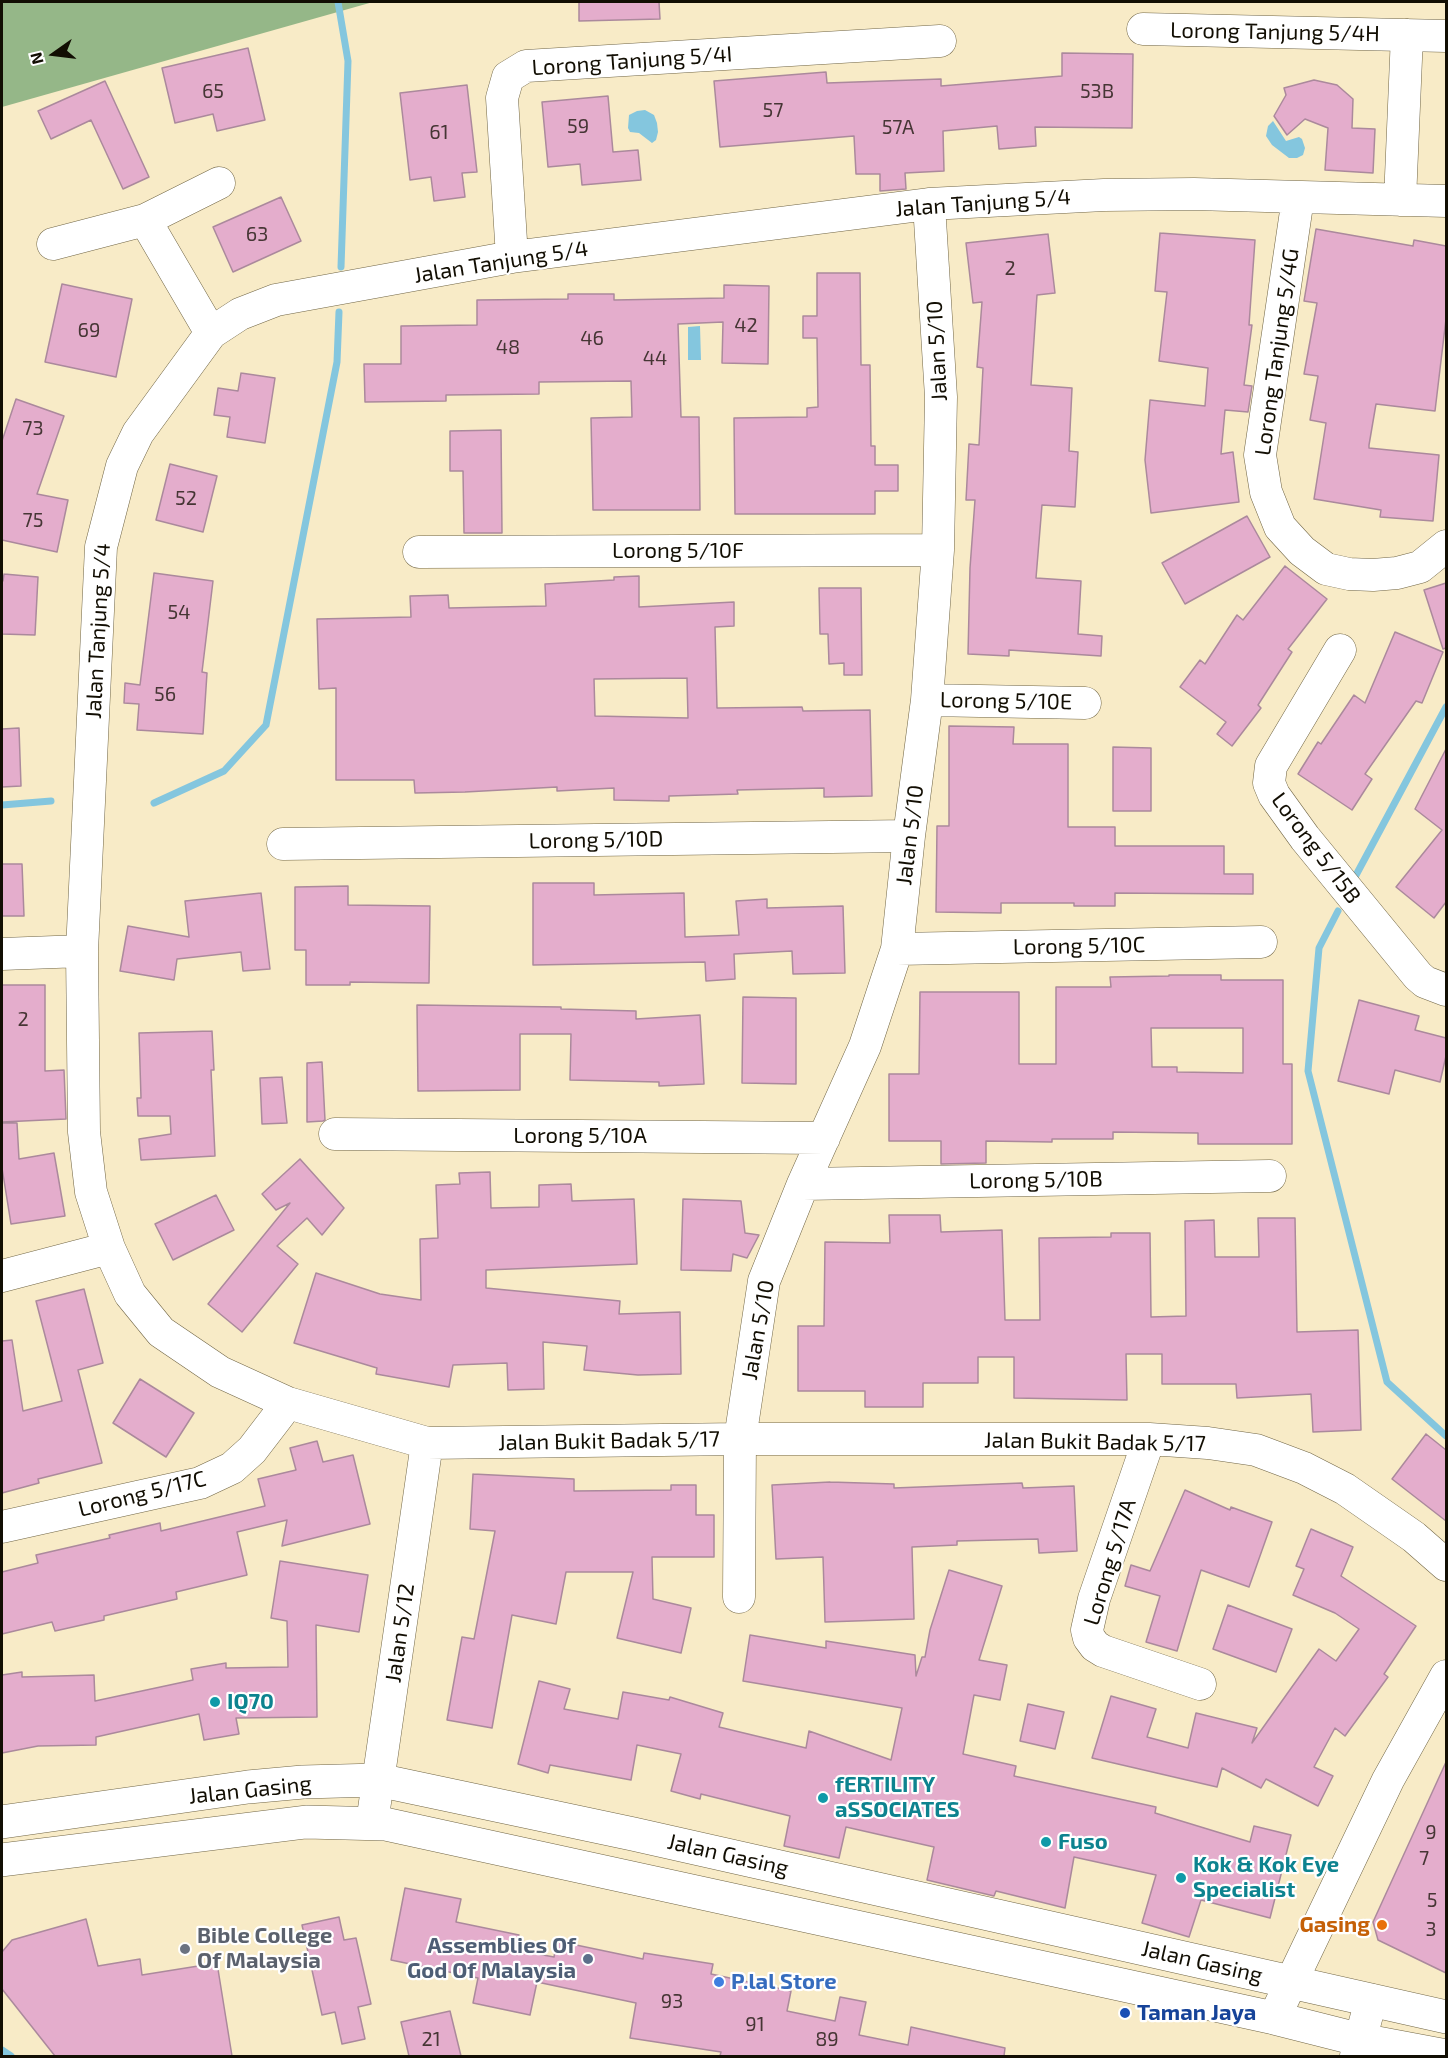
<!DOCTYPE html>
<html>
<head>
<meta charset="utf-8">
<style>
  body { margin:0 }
  #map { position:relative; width:1448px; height:2058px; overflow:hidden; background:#f8ebc7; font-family:"Exo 2",sans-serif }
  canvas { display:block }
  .frame { position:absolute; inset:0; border:3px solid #120e03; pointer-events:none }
  .north { position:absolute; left:24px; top:24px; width:60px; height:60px; -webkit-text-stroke:4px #fff; paint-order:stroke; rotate:256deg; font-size:16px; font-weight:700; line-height:24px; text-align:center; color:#120e03 }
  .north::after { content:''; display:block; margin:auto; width:21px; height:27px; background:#120e03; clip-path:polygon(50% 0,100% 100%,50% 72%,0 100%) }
</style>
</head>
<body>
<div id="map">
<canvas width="1448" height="2058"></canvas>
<div class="frame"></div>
<div class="north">N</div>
</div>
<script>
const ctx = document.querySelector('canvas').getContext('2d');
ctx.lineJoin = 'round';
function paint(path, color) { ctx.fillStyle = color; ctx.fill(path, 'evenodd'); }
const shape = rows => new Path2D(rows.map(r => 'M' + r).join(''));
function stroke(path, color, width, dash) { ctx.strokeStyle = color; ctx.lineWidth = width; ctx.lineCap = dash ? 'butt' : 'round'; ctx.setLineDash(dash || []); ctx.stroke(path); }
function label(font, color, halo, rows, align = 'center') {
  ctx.font = font + ' "Exo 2",sans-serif'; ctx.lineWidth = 4.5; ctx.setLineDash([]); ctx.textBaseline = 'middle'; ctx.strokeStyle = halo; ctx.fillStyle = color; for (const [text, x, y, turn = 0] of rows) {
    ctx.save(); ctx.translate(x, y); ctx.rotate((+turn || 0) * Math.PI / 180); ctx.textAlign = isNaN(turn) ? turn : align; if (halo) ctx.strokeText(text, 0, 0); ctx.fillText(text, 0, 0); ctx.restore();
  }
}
paint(shape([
  [2,2,373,2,2,107]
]), '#95b788');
paint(shape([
  [645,110,654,115,657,123,658,132,656,140,652,143,639,133,630,132,628,128,629,115,637,111],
  [1273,121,1286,141,1299,137,1302,139,1305,148,1303,155,1297,158,1289,158,1272,145,1266,136,1268,126],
  [700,326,701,360,688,360,688,327]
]), '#84c6de');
stroke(shape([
  [338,2,348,61,341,267],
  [154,803,224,771,266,725,337,362,339,312],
  [2,805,51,801],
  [1355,877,1446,707],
  [1338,911,1319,948,1308,1071,1387,1382,1446,1436],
  [2,2050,11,2056]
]), '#84c6de', 7);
const building = shape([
  [579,2,659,2,660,19,579,21,579,2],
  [248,48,265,120,217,131,213,114,175,123,162,68,248,48],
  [1062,53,1133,54,1132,128,1035,127,1036,146,999,149,997,126,943,131,944,171,905,173,906,189,880,191,880,174,856,174,854,136,720,147,714,81,826,72,827,83,941,79,941,86,1062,76,1062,53],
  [1314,80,1337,85,1353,99,1352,128,1375,129,1373,173,1325,170,1328,128,1305,119,1287,135,1274,116,1286,95,1284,88,1314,80],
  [105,81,149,177,123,189,91,120,51,139,38,111,105,81],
  [467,85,477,172,462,173,465,197,434,201,431,177,410,180,400,93,467,85],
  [608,96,613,152,638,150,641,180,582,185,580,164,548,167,542,102,608,96],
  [281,197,301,241,233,272,213,227,281,197],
  [1316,229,1413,246,1414,240,1446,246,1446,319,1435,411,1376,404,1369,445,1369,448,1439,455,1433,521,1380,517,1381,510,1314,499,1326,423,1310,420,1318,376,1304,374,1317,303,1304,301,1316,229],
  [1160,233,1255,240,1249,325,1252,325,1244,385,1252,386,1248,412,1225,410,1221,454,1233,452,1239,502,1151,513,1145,460,1150,400,1205,406,1208,368,1159,361,1167,292,1155,291,1160,233],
  [1048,234,1055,293,1037,295,1031,385,1072,388,1069,451,1078,452,1075,507,1042,505,1036,578,1081,581,1078,634,1102,636,1101,656,1009,650,1009,656,968,654,970,568,975,500,966,500,969,444,979,445,983,368,977,367,982,302,973,303,966,243,1048,234],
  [817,273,860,273,861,365,870,365,871,446,875,446,875,465,898,465,898,491,875,491,875,514,735,514,734,418,807,417,807,408,818,407,817,338,803,338,803,316,817,316,817,273],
  [62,284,132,299,116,377,45,362,62,284],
  [724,285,769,286,768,364,722,363,723,322,678,324,681,417,699,417,700,510,593,510,591,418,632,417,631,381,539,382,539,394,446,395,446,401,365,402,364,364,401,364,401,326,477,325,477,300,568,299,568,294,614,294,614,300,724,298,724,285],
  [241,373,275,378,265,443,227,437,230,417,214,415,218,388,238,391,241,373],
  [16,399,64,416,37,494,68,500,57,552,2,540,2,441,16,399],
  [501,430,502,533,464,533,463,471,450,471,450,431,501,430],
  [170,464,217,476,203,532,156,520,170,464],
  [1247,516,1270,557,1185,604,1162,563,1247,516],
  [1285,566,1327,599,1288,649,1292,652,1258,705,1261,708,1232,746,1217,734,1226,722,1180,687,1200,660,1205,664,1237,615,1243,620,1285,566],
  [154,573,213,581,202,672,207,673,203,734,137,730,139,704,124,703,125,683,140,685,154,573],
  [4,574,38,577,35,635,2,634,2,581,3,581,4,574],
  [639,576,639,607,734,602,734,626,715,627,717,708,802,707,803,711,870,710,872,796,824,797,824,788,737,790,738,794,669,796,669,801,614,800,614,788,557,791,557,787,465,792,415,793,414,780,336,780,336,688,319,689,317,619,411,617,410,596,448,595,449,608,546,606,545,584,614,580,614,577,639,576],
  [687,678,688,718,595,716,594,679,687,678],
  [1446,583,1446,648,1443,649,1424,590,1446,583],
  [819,588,861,588,862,675,844,675,844,663,829,664,828,634,820,634,819,588],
  [1395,632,1443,652,1422,703,1416,701,1365,774,1372,779,1352,810,1298,774,1318,742,1321,744,1354,695,1365,703,1395,632],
  [949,726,1014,727,1013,744,1068,744,1068,827,1115,827,1115,846,1224,846,1224,874,1253,874,1253,894,1115,893,1115,906,1074,906,1074,903,1001,903,1001,913,936,912,937,826,949,826,949,726],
  [19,728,21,786,2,787,2,729,19,728],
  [1113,747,1151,748,1151,811,1113,811,1113,747],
  [1446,749,1446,902,1434,918,1396,887,1442,830,1415,809,1446,749],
  [2,864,22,864,24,916,2,916,2,864],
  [533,883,594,883,594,895,684,893,685,937,739,935,736,901,767,899,767,908,843,906,845,973,793,974,792,951,734,954,735,979,706,981,705,962,533,965,533,883],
  [348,886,348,905,430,906,429,983,350,982,350,985,306,985,306,950,295,950,295,887,348,886],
  [261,893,270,969,243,971,241,952,177,959,174,980,120,971,128,926,189,937,185,901,261,893],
  [1169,975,1221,975,1221,980,1283,980,1283,1064,1292,1064,1292,1144,1198,1144,1198,1133,1113,1132,1113,1139,1052,1139,1052,1142,986,1141,986,1163,941,1164,941,1141,889,1141,889,1074,919,1074,920,992,1019,992,1019,1064,1056,1064,1056,987,1111,987,1110,977,1169,976,1169,975],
  [1151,1028,1243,1028,1243,1073,1177,1072,1177,1067,1152,1067,1151,1028],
  [2,985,45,985,45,1071,64,1070,66,1119,2,1122,2,985],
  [743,997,796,998,796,1084,742,1083,743,997],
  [1359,1000,1419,1016,1415,1030,1446,1038,1446,1056,1440,1082,1395,1070,1389,1094,1338,1081,1359,1000],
  [417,1005,561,1007,561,1009,636,1011,636,1019,700,1015,704,1084,659,1086,659,1082,570,1080,571,1034,520,1034,520,1090,418,1091,417,1005],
  [212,1031,214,1070,211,1070,215,1156,141,1160,139,1139,171,1134,170,1116,138,1116,137,1098,141,1098,139,1033,212,1031],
  [322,1062,325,1120,323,1121,307,1122,307,1063,322,1062],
  [282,1077,287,1123,262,1124,260,1078,282,1077],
  [2,1123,17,1123,19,1159,54,1153,65,1216,11,1224,2,1168,2,1123],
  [300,1159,344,1208,322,1235,307,1218,277,1246,298,1264,242,1332,208,1304,290,1203,276,1210,262,1194,300,1159],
  [490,1172,491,1208,539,1207,539,1185,571,1184,572,1201,634,1199,637,1264,486,1270,486,1288,620,1301,619,1314,680,1312,681,1374,638,1375,584,1370,587,1346,543,1342,544,1389,508,1390,507,1363,453,1365,449,1387,376,1374,377,1368,294,1343,316,1273,380,1294,421,1300,420,1239,438,1238,436,1185,460,1184,459,1173,490,1172],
  [216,1195,234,1230,173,1260,155,1224,216,1195],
  [683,1199,741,1201,745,1233,759,1235,747,1258,733,1254,731,1271,681,1270,683,1199],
  [889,1215,940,1215,941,1232,1002,1230,1005,1320,1040,1320,1039,1238,1111,1237,1111,1233,1150,1233,1151,1317,1186,1316,1185,1221,1214,1220,1215,1257,1259,1257,1258,1218,1295,1218,1297,1332,1358,1330,1361,1430,1313,1432,1311,1394,1237,1398,1236,1384,1162,1384,1162,1354,1126,1354,1127,1400,1014,1398,1014,1357,978,1357,978,1383,923,1383,923,1407,865,1407,865,1391,798,1391,798,1326,824,1326,825,1242,890,1243,889,1215],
  [84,1289,103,1363,78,1370,102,1463,38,1479,39,1483,2,1493,2,1341,12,1340,23,1411,62,1401,36,1301,84,1289],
  [140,1379,194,1413,166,1457,113,1423,140,1379],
  [1426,1434,1446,1450,1446,1521,1392,1479,1426,1434],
  [317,1441,323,1462,353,1455,370,1524,282,1546,287,1520,237,1532,247,1575,176,1592,177,1599,104,1616,104,1620,55,1631,52,1622,2,1634,2,1572,38,1563,36,1555,110,1538,109,1535,160,1523,161,1531,265,1506,258,1479,296,1470,290,1448,317,1441],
  [473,1474,574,1479,574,1491,671,1490,671,1485,696,1485,696,1515,714,1515,714,1557,652,1557,653,1599,691,1608,681,1653,617,1638,633,1572,566,1572,556,1624,512,1615,492,1728,447,1720,462,1637,474,1639,495,1531,470,1529,473,1474],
  [830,1482,894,1484,894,1488,1022,1483,1023,1488,1074,1486,1077,1551,1039,1553,1038,1539,957,1541,957,1545,912,1547,914,1619,825,1622,823,1557,776,1559,772,1485,830,1482],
  [1185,1490,1230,1510,1231,1507,1272,1522,1249,1587,1201,1570,1177,1651,1146,1642,1160,1596,1125,1586,1131,1565,1150,1571,1185,1490],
  [1311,1529,1353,1547,1341,1576,1416,1626,1384,1674,1388,1677,1345,1736,1335,1728,1314,1767,1333,1776,1318,1806,1266,1779,1261,1788,1222,1768,1217,1787,1092,1758,1111,1696,1156,1709,1147,1737,1188,1748,1196,1713,1257,1728,1252,1743,1319,1649,1336,1661,1359,1629,1335,1613,1293,1595,1304,1569,1296,1566,1311,1529],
  [280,1561,368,1575,359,1632,316,1625,317,1717,236,1718,239,1734,204,1740,199,1714,96,1737,96,1745,38,1746,2,1753,2,1675,22,1672,22,1677,94,1675,95,1701,193,1680,191,1669,226,1663,226,1668,288,1667,287,1621,271,1618,280,1561],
  [949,1570,1002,1586,979,1660,1007,1665,1000,1700,974,1695,963,1754,1016,1766,1014,1776,1156,1807,1155,1813,1250,1842,1254,1826,1291,1835,1270,1918,1201,1900,1189,1937,1142,1923,1156,1875,1074,1857,1065,1908,996,1891,994,1896,927,1880,934,1847,846,1827,839,1858,784,1846,790,1816,701,1794,700,1799,671,1791,681,1754,637,1745,631,1780,550,1765,548,1773,518,1764,539,1681,570,1689,564,1709,618,1719,623,1692,669,1700,670,1697,723,1713,719,1727,806,1748,809,1731,891,1760,902,1708,743,1681,750,1635,826,1648,826,1641,915,1655,916,1676,922,1657,925,1657,930,1630,949,1570],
  [1228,1605,1292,1629,1276,1672,1213,1649,1228,1605],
  [1028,1704,1064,1712,1055,1749,1020,1741,1028,1704],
  [1446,1762,1446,1973,1378,1940,1373,1922,1446,1762],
  [405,1888,461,1899,456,1922,519,1935,516,1950,554,1957,557,1941,643,1959,644,1953,713,1964,711,1974,791,1991,787,2011,835,2021,840,1997,866,2002,859,2035,908,2045,911,2027,1005,2048,1004,2056,720,2056,721,2052,630,2038,636,2003,537,1982,530,2015,473,2003,478,1978,391,1960,405,1888],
  [339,1917,344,1940,356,1938,371,2004,358,2007,365,2039,342,2044,335,2012,322,2015,302,1925,339,1917],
  [86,1919,98,1966,140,1959,142,1975,217,1963,232,2056,55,2056,2,1989,2,1952,12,1940,86,1919],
  [450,2011,461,2056,409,2056,401,2022,450,2011]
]);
paint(building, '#e4adcc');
stroke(building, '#ab899c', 1.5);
const minor = shape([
  [1143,29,1446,36],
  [1298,198,1260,455,1266,492,1280,527,1302,551,1326,569,1349,574,1373,575,1397,573,1420,567,1446,546],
  [1400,200,1407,35],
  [1446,201,1194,194,1104,195,929,204,512,257,276,300,240,314,211,333,138,433,122,466,101,547,82,951,84,1132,91,1192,109,1248,130,1294,161,1332,220,1372,288,1403,427,1443,740,1439,1149,1439,1208,1443,1256,1450,1304,1468,1345,1489,1414,1537,1446,1565],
  [145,220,211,333],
  [53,244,145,220,219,183],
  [512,257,502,98,508,77,526,66,940,41],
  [419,552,938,550],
  [1340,650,1271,766,1269,783,1274,795,1305,838,1418,976,1425,982,1446,990],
  [927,700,1085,703],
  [283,844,909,836],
  [897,949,1261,942],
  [2,954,82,951],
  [335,1134,824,1138],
  [803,1184,1270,1176],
  [2,1276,109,1248],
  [1149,1439,1094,1599,1087,1630,1089,1638,1095,1646,1103,1651,1200,1684],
  [2,1527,200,1483,232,1468,252,1450,288,1403],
  [739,1597,740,1439,764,1281,803,1184,865,1046,897,949,909,836,927,700,938,550,941,397,929,204],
  [372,1823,427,1443],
  [1274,2018,1388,1780,1446,1676],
  [1356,2056,1371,2000]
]);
const major = shape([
  [2,1822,248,1787,303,1782,378,1780,633,1834,1446,2017],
  [2,1860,306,1822,385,1824,1274,2018,1361,2040,1446,2056]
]);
stroke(minor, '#716646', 33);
stroke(major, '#716646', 34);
stroke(minor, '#fff', 32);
stroke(major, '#fff', 33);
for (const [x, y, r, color] of [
  [215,1702,6,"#0f9aa8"],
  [823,1798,6,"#0f9aa8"],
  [1046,1842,6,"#0f9aa8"],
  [1181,1878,6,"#0f9aa8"],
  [1382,1925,6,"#e8710a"],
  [185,1949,6,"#6b7280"],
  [588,1959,6,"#5c6f8a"],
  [719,1982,6,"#3f7fe0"],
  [1125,2013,6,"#1a4fb4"]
]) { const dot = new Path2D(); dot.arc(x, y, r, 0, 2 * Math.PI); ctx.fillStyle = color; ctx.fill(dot); stroke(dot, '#fff', 2); }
label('20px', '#463635', null, [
  ["65",213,91],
  ["53B",1097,91],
  ["57",773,110],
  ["59",578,126],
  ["57A",898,127],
  ["61",439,132],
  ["63",257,234],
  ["2",1010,268],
  ["42",746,325],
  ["69",89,330],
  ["46",592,338],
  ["48",508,347],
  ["44",655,358],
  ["73",33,428],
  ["52",186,498],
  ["75",33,520],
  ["54",179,612],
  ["56",165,694],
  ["2",23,1019],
  ["9",1431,1832],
  ["7",1424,1858],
  ["5",1432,1900],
  ["3",1431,1929],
  ["93",672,2001],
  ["91",755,2024],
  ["21",431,2039],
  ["89",827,2039]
]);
label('22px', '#120e03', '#fff', [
  ["Lorong Tanjung 5/4H",1275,32,1],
  ["Lorong Tanjung 5/4I",632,61,-4],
  ["Jalan Tanjung 5/4",983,203,-4],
  ["Jalan Tanjung 5/4",501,262,-9],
  ["Jalan 5/10",937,351,-93],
  ["Lorong Tanjung 5/4G",1277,352,-82],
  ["Lorong 5/10F",678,551],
  ["Jalan Tanjung 5/4",98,631,-87],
  ["Lorong 5/10E",1006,701,1],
  ["Jalan 5/10",910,835,-83],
  ["Lorong 5/10D",596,840,-1],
  ["Lorong 5/15B",1316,848,53],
  ["Lorong 5/10C",1079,946,-1],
  ["Lorong 5/10A",580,1136],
  ["Lorong 5/10B",1036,1180,-1],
  ["Jalan 5/10",758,1330,-80],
  ["Jalan Bukit Badak 5/17",609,1441,-1],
  ["Jalan Bukit Badak 5/17",1095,1442,1],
  ["Lorong 5/17C",142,1494,-14],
  ["Lorong 5/17A",1110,1562,-73],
  ["Jalan 5/12",400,1633,-82],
  ["Jalan Gasing",250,1790,-6],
  ["Jalan Gasing",728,1855,13],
  ["Jalan Gasing",1202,1962,13]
]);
label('bold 22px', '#0d838f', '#fff', [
  ["IQ70",227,1702],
  ["fERTILITY",835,1785],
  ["aSSOCIATES",835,1810],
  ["Fuso",1058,1842],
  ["Kok & Kok Eye",1193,1865],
  ["Specialist",1193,1890]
], 'left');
label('bold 22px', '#c56008', '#fff', [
  ["Gasing",1370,1925]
], 'right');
label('bold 22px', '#5b616d', '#fff', [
  ["Bible College",197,1936],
  ["Of Malaysia",197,1961]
], 'left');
label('bold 22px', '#4e5e75', '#fff', [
  ["Assemblies Of",576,1946],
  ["God Of Malaysia",576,1971]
], 'right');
label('bold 22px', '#366cbe', '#fff', [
  ["P.lal Store",731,1982]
], 'left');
label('bold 22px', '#164399', '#fff', [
  ["Taman Jaya",1137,2013]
], 'left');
</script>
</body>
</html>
